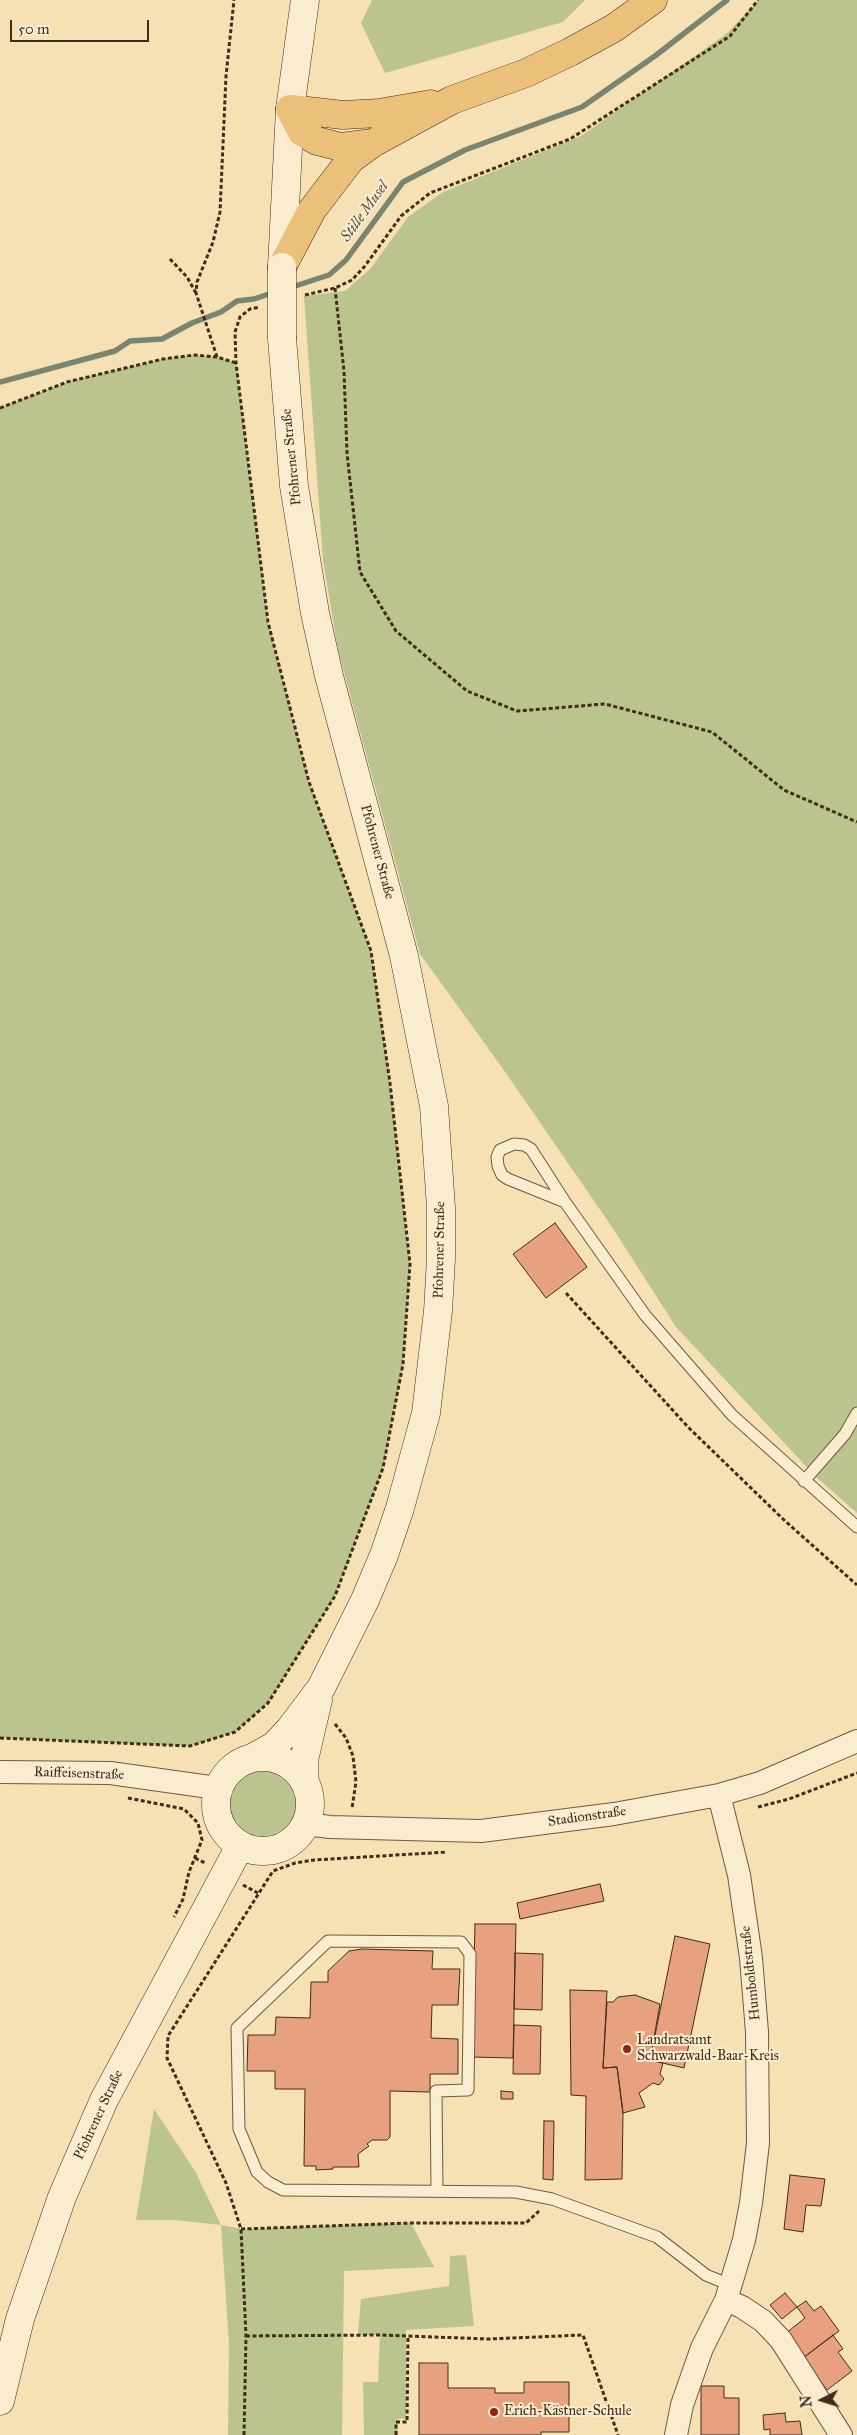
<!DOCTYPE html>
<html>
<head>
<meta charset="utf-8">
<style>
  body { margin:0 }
  #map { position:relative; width:857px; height:2435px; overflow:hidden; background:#f6e1b5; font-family:"IM FELL Great Primer",serif }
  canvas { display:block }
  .north { position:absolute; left:797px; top:2375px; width:50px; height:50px; -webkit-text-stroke:4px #f9eccf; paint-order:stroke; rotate:265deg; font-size:14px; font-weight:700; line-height:20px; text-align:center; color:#422c1b }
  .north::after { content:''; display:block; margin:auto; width:18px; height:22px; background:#422c1b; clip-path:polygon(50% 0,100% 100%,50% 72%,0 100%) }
  .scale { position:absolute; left:10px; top:20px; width:139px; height:22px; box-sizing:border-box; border:2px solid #422c1b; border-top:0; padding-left:6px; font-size:15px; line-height:18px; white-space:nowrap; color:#422c1b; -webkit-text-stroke:4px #f9eccf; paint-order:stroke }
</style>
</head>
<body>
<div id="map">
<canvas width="857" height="2435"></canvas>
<div class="north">N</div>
<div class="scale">50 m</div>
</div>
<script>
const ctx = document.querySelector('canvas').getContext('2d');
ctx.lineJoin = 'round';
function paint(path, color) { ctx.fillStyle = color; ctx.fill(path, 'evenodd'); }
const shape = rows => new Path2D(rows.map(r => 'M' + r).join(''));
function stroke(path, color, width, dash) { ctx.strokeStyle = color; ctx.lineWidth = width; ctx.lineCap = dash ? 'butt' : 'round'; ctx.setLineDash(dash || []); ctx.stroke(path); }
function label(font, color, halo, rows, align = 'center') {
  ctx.font = font + ' "IM FELL Great Primer",serif'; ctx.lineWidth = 4; ctx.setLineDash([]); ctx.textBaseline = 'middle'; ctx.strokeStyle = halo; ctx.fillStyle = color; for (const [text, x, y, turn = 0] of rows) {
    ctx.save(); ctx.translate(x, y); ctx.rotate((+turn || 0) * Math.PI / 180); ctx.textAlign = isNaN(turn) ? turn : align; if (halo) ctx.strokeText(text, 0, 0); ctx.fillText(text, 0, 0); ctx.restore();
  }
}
paint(shape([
  [372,0,585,0,563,22,385,73,361,23],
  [759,0,857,0,857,1513,816,1477,676,1327,612,1227,501,1066,420,954,338,650,323,560,304,296,345,291,371,268,408,217,443,192,581,136,726,34],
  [194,355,217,357,236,363,268,622,309,782,371,951,390,1083,410,1264,403,1364,383,1468,335,1596,268,1703,235,1732,190,1746,0,1738,0,408,67,382,163,359],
  '222 1803a41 41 0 1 1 82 0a41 41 0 1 1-82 0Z',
  [154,2109,195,2171,221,2225,241,2229,411,2223,434,2267,344,2271,342,2435,228,2435,229,2343,221,2225,174,2220,136,2220],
  [466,2255,474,2326,406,2330,406,2418,397,2419,398,2435,364,2435,363,2382,378,2382,380,2335,358,2335,361,2299,449,2286,450,2256]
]), '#bbc38e');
stroke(shape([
  [289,288,329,275,346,260,403,182,465,150,582,107,655,56,727,0],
  [0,382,115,351,130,341,162,339,192,323,221,312,237,301,254,299,275,292]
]), '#798471', 5.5);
const building = shape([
  [555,1223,587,1267,546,1298,513,1254,555,1223],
  [600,1884,604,1901,520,1919,517,1903,600,1884],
  [475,1924,516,1924,513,2058,472,2057,475,1924],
  [675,1936,710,1944,684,2068,650,2060,675,1936],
  [362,1949,433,1951,432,1969,460,1969,458,2005,432,2005,431,2038,458,2039,458,2074,430,2074,430,2092,390,2091,390,2137,387,2140,372,2140,367,2144,369,2146,358,2154,359,2167,333,2167,333,2169,316,2170,316,2166,304,2166,305,2089,275,2089,275,2071,247,2071,248,2035,275,2035,276,2017,310,2018,311,1982,328,1982,328,1971,349,1951,362,1949],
  [515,1953,543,1954,542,2010,514,2009,515,1953],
  [570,1990,607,1991,603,2068,617,2067,623,2113,622,2179,585,2180,586,2096,571,2095,570,1990],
  [635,1995,660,2004,650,2060,663,2063,660,2074,664,2079,659,2085,653,2083,639,2093,645,2107,623,2113,617,2067,603,2068,607,2002,613,2002,618,1997,635,1995],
  [514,2025,541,2026,540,2074,513,2074,514,2025],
  [501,2091,513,2092,513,2099,501,2099,501,2091],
  [544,2121,554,2121,553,2180,543,2179,544,2121],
  [790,2175,825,2179,821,2206,806,2205,803,2232,784,2229,790,2175],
  [785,2293,797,2307,782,2319,770,2305,785,2293],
  [806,2301,814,2311,821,2306,839,2331,803,2358,785,2334,805,2318,797,2307,806,2301],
  [833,2335,843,2349,838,2352,852,2371,827,2390,803,2358,833,2335],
  [419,2363,448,2363,448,2388,495,2388,495,2393,524,2393,524,2382,569,2382,569,2432,541,2432,541,2435,419,2435,419,2363],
  [701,2386,724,2386,724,2398,739,2398,739,2435,701,2435,701,2386],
  [785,2413,786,2422,800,2421,802,2435,770,2435,770,2429,764,2430,763,2415,785,2413]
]);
paint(building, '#e7a17e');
stroke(building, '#422c1b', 1);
const lane = shape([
  [565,1202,508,1179,502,1175,498,1166,497,1157,500,1150,514,1144,524,1145,531,1149,565,1202,645,1315,732,1415,857,1527],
  [804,1481,845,1434,857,1413],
  [437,2191,436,2091,468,2090,470,1954,461,1942,328,1941,237,2028,239,2129,257,2172,268,2182,283,2190,516,2192,552,2199,657,2237,706,2275,730,2285]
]);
const street = shape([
  [0,1772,110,1773,217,1788],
  [306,1824,330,1827,481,1831,614,1814,719,1795,760,1783,857,1741],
  [726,2300,742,2307,763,2321,781,2340,841,2435],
  [676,2435,682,2405,702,2348,726,2300,744,2240,751,2203,758,2143,757,2032,751,1958,739,1875,719,1795]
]);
const secondary = shape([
  [282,267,290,109,305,0],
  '216 1804a47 47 0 1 1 94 0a47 47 0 1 1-94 0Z',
  [252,1758,274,1746,290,1729,321,1688,365,1600,384,1555,400,1508,426,1413,438,1311,441,1259,441,1208,434,1106,404,956,329,676,315,613,294,486,282,338],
  [304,1779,304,1760,318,1700],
  [0,2401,20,2319,62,2197,104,2100,240,1846]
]);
const highway = shape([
  [290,109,343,115,379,113,431,104],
  [290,109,302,132,317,141,341,147,373,143],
  [282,267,312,210,351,159,373,143,452,100,526,73,570,52,614,28,653,0]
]);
stroke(lane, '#6f5942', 13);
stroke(street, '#6f5942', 24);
stroke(secondary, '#422c1b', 29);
stroke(highway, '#422c1b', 29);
stroke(shape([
  [170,259,187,277,196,293],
  [335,288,344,371,347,453,360,572,396,631,467,691,517,711,605,704,712,732,784,790,857,822],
  [305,295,335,288,352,280,365,266,401,216,430,193,570,139,730,36,758,0],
  [217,357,196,293,197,282,213,242,220,212,226,76,234,0],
  [0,408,67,382,163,359,194,355,217,357,236,363],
  [566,1293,688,1427,784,1520,857,1585],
  [335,1724,346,1738,353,1756,356,1782,352,1808],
  [0,1738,190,1746,235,1732,268,1703,335,1596,383,1468,403,1364,410,1264,390,1083,371,951,309,782,268,622,236,363,235,332,240,317,250,309,260,307],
  [128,1798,184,1809,198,1823,202,1840,189,1872,183,1899,174,1917],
  [758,1807,789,1799,857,1773],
  [195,1858,205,1863],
  [243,1885,258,1893],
  [241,2229,411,2223,526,2223,539,2211],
  [246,2336,380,2335,489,2339,583,2335,618,2435],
  [244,2435,246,2336,241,2229,226,2183,167,2058,168,2036,273,1871,295,1863,314,1860,447,1852],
  [396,2435,396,2422,407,2422,408,2336]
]), '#422c1b', 3, [4, 2.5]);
stroke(lane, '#f9eccf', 11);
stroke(street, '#f9eccf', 22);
stroke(secondary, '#f9eccf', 28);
stroke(highway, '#ebc07a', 28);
const secondaryBridge = shape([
  [282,267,282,338]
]);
stroke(secondaryBridge, '#422c1b', 29, []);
stroke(secondaryBridge, '#f9eccf', 28);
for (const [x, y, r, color] of [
  [627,2049,5,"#8f2418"],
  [494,2412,5,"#8f2418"]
]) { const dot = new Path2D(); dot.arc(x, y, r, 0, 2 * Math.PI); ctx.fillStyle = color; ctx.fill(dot); stroke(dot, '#f9eccf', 2); }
label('14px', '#422c1b', '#f9eccf', [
  ["Pfohrener Straße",292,457,-96],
  ["Pfohrener Straße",377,852,75],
  ["Pfohrener Straße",440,1250,-89],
  ["Raiffeisenstraße",79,1774,2],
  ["Stadionstraße",587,1817,-8],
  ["Humboldtstraße",751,1973,-96],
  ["Pfohrener Straße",99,2115,-65]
]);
label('14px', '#422c1b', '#f9eccf', [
  ["Landratsamt",637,2041],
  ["Schwarzwald-Baar-Kreis",637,2057],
  ["Erich-Kästner-Schule",504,2412]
], 'left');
label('italic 15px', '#59503f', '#f9eccf', [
  ["Stille Musel",365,212,-54]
]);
</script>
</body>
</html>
